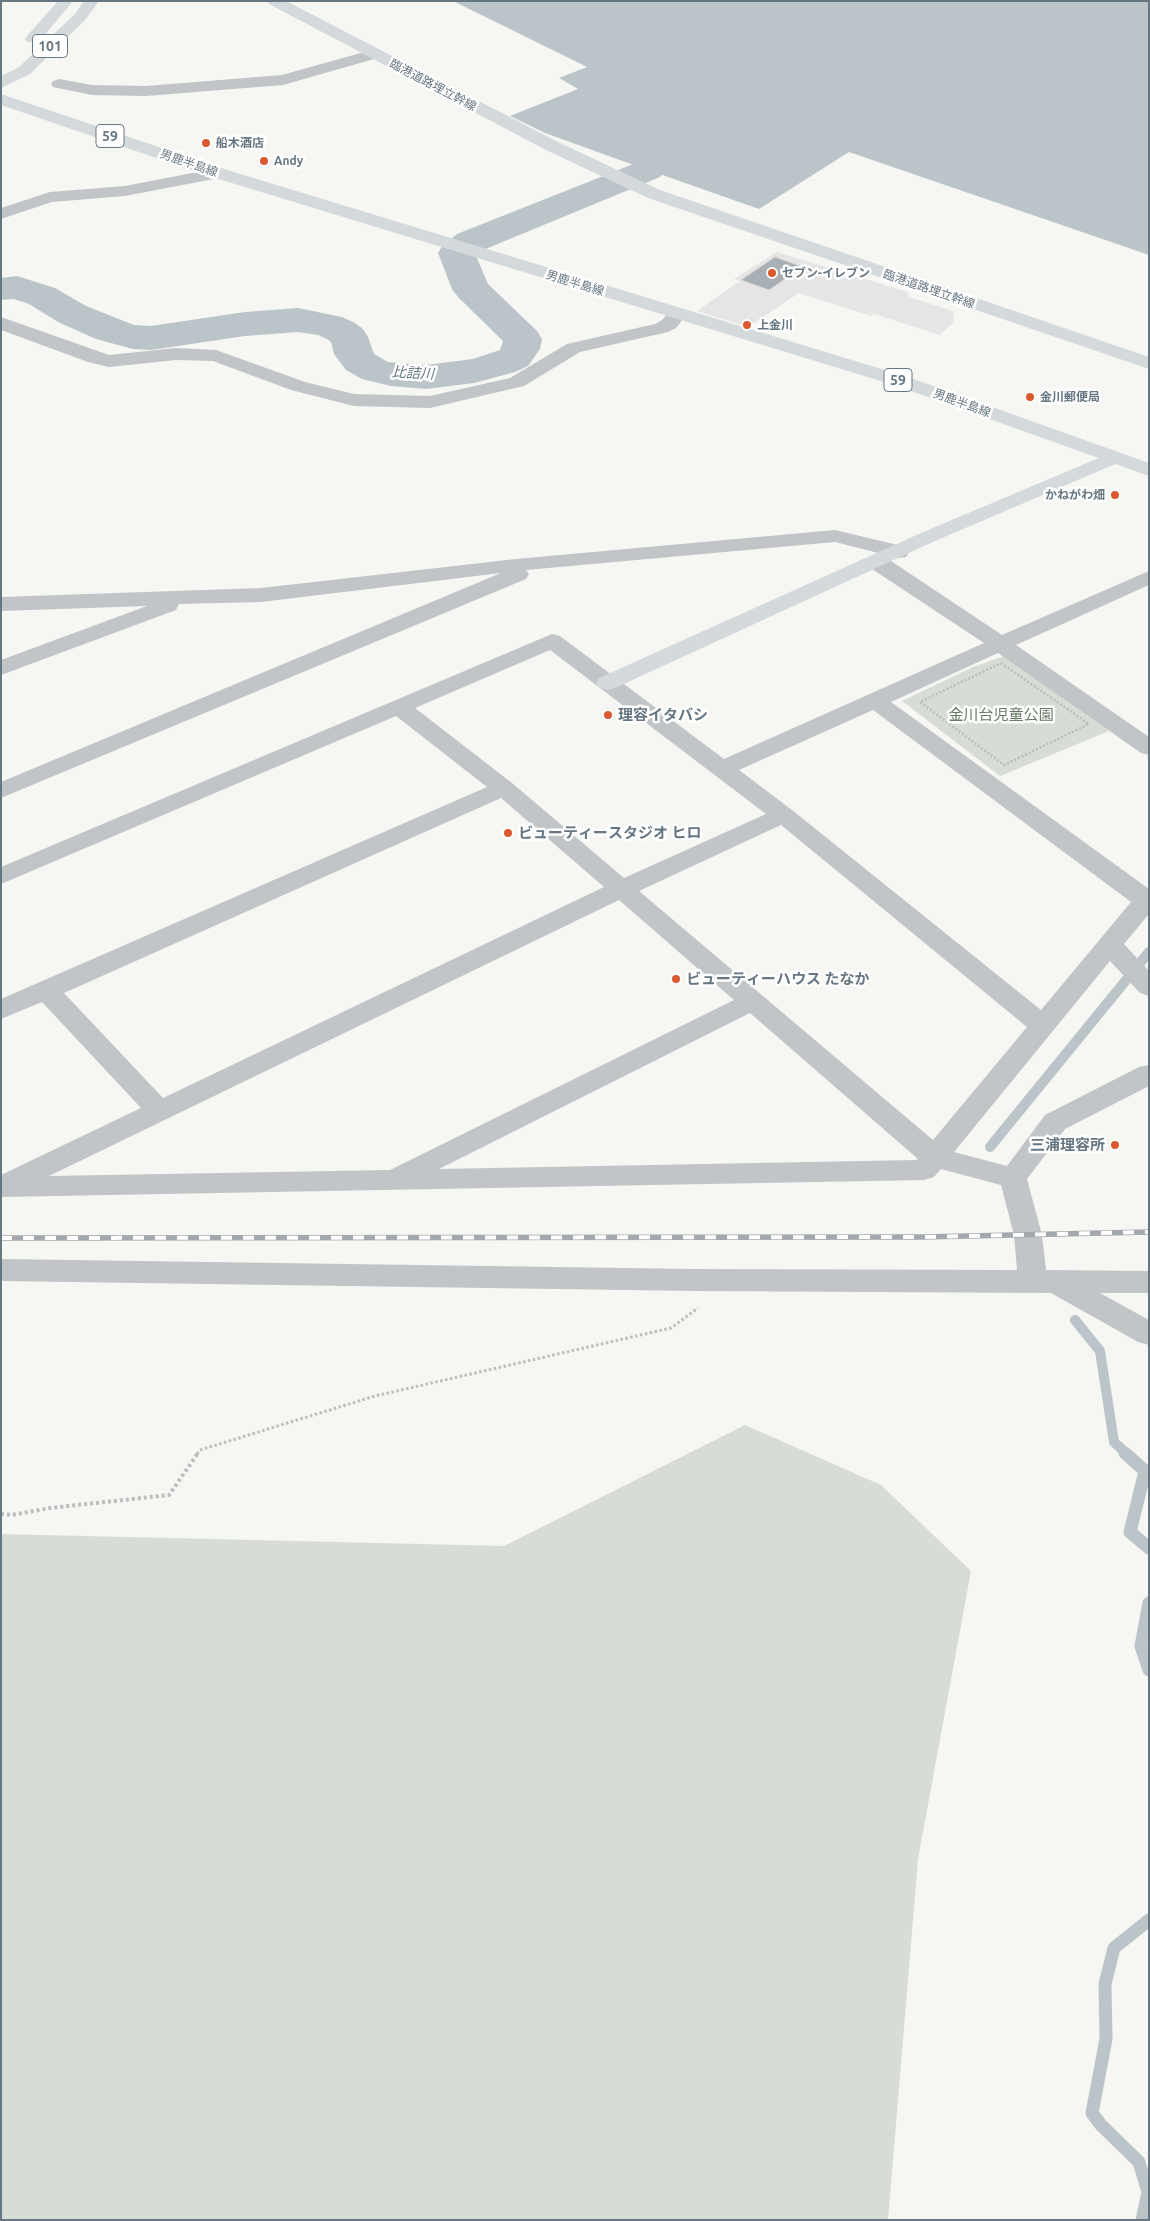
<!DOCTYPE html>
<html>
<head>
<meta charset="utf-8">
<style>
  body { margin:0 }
  #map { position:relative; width:1150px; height:2221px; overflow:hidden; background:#f6f6f3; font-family:Ubuntu,sans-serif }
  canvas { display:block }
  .frame { position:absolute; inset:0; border:2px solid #667682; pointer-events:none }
</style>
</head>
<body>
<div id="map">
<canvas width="1150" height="2221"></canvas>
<div class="frame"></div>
</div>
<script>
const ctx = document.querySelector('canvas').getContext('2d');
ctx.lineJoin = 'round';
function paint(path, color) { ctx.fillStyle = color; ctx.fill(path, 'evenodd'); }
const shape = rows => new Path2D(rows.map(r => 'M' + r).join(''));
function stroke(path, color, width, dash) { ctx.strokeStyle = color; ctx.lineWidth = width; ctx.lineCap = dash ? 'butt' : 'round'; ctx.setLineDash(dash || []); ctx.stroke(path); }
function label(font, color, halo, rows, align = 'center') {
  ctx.font = font + ' Ubuntu,"Noto Sans JP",sans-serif'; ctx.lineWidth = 5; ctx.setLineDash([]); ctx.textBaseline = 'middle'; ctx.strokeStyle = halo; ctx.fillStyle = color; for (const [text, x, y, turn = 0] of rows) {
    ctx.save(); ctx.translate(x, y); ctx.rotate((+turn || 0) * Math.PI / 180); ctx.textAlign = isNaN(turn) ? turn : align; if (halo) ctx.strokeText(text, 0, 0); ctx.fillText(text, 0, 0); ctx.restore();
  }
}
paint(shape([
  [777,252,908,292,909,297,953,311,954,322,940,335,874,314,871,316,799,293,748,327,697,311,740,281,734,279]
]), '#e4e5e4');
paint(shape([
  [1004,656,1109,731,1000,776,902,701,973,667],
  [745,1425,881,1485,971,1571,918,1859,888,2220,1,2220,1,1534,504,1546]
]), '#d7ddd4');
paint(shape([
  [453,1,1149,1,1149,255,849,152,759,209,617,159,545,133,510,116,578,89,559,78,587,67]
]), '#bbc5c9');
stroke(shape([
  [990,1147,1149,952],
  [1075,1320,1100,1351,1114,1442,1127,1454]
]), '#bbc5c9', 10);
stroke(shape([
  [1125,1453,1145,1471,1130,1532,1149,1548],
  [1149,1603,1141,1646,1149,1670],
  [1142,2220,1148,2192,1139,2162,1101,2125,1092,2113,1106,2039,1105,1984,1114,1948,1149,1920]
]), '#bbc5c9', 13);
paint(shape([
  [648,159,660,163,666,170,660,177,483,250,476,256,488,284,537,331,542,339,540,349,528,366,515,372,474,383,426,389,391,386,362,379,346,370,334,354,331,342,327,339,318,335,298,332,245,336,151,350,133,349,96,339,58,322,29,304,14,299,1,300,1,278,17,276,55,288,86,306,134,325,151,326,245,312,298,308,342,317,355,323,363,329,368,337,374,354,388,362,426,365,473,359,500,350,503,341,458,297,452,289,438,253,443,245,457,234,636,163,648,159]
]), '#bbc5c9');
const building = shape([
  [775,257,803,267,769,290,741,280,775,257]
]);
paint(building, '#a8b0b5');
stroke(building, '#d7d7d5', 1);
stroke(shape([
  [1001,663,1089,724,1004,765,920,702,1001,663]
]), '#bbbdbf', 2.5, [2, 2]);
stroke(shape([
  [197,1454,200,1450,375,1396,671,1328,698,1308]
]), '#bbbdbf', 3, [2.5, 2.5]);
stroke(shape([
  [1,1514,12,1515,50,1508,169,1495,198,1453]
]), '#bbbdbf', 4, [3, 3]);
paint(shape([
  [375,49,381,51,383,54,381,57,283,85,146,96,92,95,53,87,51,84,53,81,59,79,92,85,146,86,282,75,375,49],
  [218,168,224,169,227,173,224,177,125,196,52,202,1,219,1,208,50,192,125,186,218,168],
  [678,308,685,310,687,314,676,328,668,332,580,352,524,386,430,408,354,406,291,390,213,361,176,360,109,367,88,362,1,330,1,317,109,355,176,348,216,350,305,382,354,394,430,396,510,378,567,344,655,324,662,320,671,310,678,308],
  [835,530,906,547,909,552,906,557,898,558,835,542,526,570,529,574,526,579,1,798,1,782,501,573,261,602,179,604,176,610,1,675,1,660,147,606,1,611,1,597,261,588,516,559,835,530],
  [877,556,885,557,1002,635,1149,571,1149,585,1016,645,1149,737,1149,755,1141,753,998,653,891,702,1149,889,1149,914,1124,944,1149,971,1149,996,1140,993,1110,961,954,1152,1007,1166,1045,1115,1139,1067,1149,1065,1149,1086,1065,1129,1027,1179,1042,1235,1046,1270,1149,1271,1149,1293,1100,1293,1149,1320,1149,1345,1138,1342,1051,1293,694,1291,1,1281,1,1259,694,1269,1017,1270,1014,1235,1001,1185,941,1169,934,1177,924,1180,1,1197,1,1175,141,1108,42,1002,1,1019,1,999,487,787,396,716,1,884,1,867,552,634,560,636,724,759,984,643,869,567,866,562,869,557,877,556],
  [550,650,766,814,624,878,512,783,415,708,550,650],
  [873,710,1131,902,1041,1010,792,810,739,770,873,710],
  [501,798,604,887,163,1098,64,993,501,798],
  [781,825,1027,1027,933,1140,639,891,781,825],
  [619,900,734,1000,390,1170,49,1176,619,900],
  [750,1013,918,1159,916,1160,439,1169,750,1013]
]), '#c1c5c8');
paint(shape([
  [267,1,286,1,558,142,660,190,1149,357,1149,369,648,198,546,150,269,4,267,1],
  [1113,452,1120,454,1123,458,1120,462,935,541,615,688,607,690,599,688,596,683,599,678,921,533,1113,452]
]), '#d4d9dc');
paint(shape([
  [1,94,224,169,911,378,1149,463,1149,476,897,386,212,177,1,105,1,94]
]), '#d4d9dc');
paint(shape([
  [58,1,73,1,39,42,27,42,25,39,27,36,58,1],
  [84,1,99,1,85,20,30,74,1,88,1,76,18,68,75,14,84,1]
]), '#d4d9dc');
const rail = shape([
  [1,1238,923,1237,1149,1232]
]);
stroke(rail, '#a2a8ad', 5.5);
stroke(rail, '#fff', 4, [11]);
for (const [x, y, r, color] of [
  [206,143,5,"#da592f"],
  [264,161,5,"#da592f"],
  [772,273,5,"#da592f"],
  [747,325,5,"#da592f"],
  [1030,397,5,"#da592f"],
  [1115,495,5,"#da592f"],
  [608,715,5,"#da592f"],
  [508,833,5,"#da592f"],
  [676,979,5,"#da592f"],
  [1115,1145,5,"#da592f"]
]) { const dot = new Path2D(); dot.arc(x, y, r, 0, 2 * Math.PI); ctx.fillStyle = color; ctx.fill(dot); stroke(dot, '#fff', 2); }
label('12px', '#667682', '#fff', [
  ["臨港道路埋立幹線",433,85,28],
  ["男鹿半島線",189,163,19],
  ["男鹿半島線",575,283,17],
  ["臨港道路埋立幹線",929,289,19],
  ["男鹿半島線",962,403,20]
]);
label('bold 12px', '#667682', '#fff', [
  ["船木酒店",216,143],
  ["Andy",274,161],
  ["セブン-イレブン",782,273],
  ["上金川",757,325],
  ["金川郵便局",1040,397],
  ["かねがわ畑",1105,495,"right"]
], 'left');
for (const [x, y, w] of [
  [50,46,35],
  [110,136,28],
  [898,380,28]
]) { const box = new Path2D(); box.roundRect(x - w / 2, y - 11.5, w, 23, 4); ctx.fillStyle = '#fff'; ctx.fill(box); stroke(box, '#667682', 1); }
label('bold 14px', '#667682', null, [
  ["101",50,46],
  ["59",110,136],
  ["59",898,380]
]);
label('italic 14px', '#62777f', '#fff', [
  ["比詰川",413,373,3]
]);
label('bold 15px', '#667682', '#fff', [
  ["理容イタバシ",618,715],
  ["ビューティースタジオ ヒロ",518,833],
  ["ビューティーハウス たなか",686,979],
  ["三浦理容所",1105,1145,"right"]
], 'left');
label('15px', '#697a65', '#fff', [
  ["金川台児童公園",1001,715]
]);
</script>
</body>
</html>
